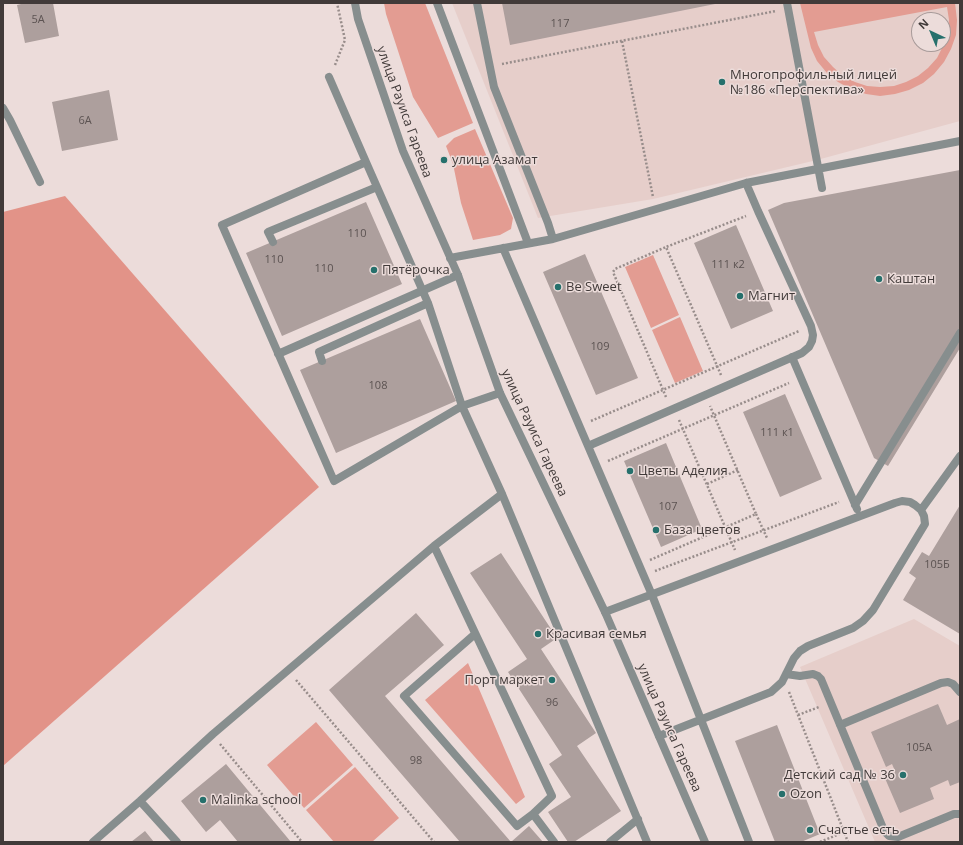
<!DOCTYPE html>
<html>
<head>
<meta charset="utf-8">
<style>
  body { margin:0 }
  #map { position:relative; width:963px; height:845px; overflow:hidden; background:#ecdcda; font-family:"Open Sans",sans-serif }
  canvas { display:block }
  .frame { position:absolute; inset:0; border:4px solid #413a39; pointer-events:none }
  .north { position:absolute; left:911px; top:12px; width:40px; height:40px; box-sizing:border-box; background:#ecdcda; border:1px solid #a89b9a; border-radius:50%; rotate:316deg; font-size:11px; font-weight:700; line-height:16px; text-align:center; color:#413a39 }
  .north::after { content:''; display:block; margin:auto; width:14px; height:18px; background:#26706c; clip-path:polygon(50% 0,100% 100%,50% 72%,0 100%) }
</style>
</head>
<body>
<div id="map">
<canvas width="963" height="845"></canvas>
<div class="frame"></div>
<div class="north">N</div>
</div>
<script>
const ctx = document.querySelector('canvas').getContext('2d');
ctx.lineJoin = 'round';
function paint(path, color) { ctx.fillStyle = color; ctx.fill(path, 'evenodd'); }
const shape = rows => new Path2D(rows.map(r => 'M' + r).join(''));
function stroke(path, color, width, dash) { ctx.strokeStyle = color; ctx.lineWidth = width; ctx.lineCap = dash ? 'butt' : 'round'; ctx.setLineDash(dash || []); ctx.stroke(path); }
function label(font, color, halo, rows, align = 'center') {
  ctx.font = font + ' "Open Sans",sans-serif'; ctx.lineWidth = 3; ctx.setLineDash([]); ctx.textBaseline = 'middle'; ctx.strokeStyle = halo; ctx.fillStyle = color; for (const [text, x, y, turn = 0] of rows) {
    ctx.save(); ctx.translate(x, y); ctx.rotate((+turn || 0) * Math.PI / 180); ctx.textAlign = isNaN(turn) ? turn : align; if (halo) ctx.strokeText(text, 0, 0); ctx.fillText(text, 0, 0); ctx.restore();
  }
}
paint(shape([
  [452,3,960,3,960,121,817,160,653,199,538,218],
  [919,20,943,20,943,44,919,44],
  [914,619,960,646,960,842,875,842,800,667]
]), '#e6ceca');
paint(shape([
  [384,3,425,3,473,123,438,138,413,97,386,14],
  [800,3,955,3,957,20,956,35,951,49,944,62,934,74,923,83,909,90,895,94,880,96,866,94,851,89,838,82,827,73,817,61,811,48],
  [947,7,949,20,947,33,943,46,937,58,928,68,918,76,906,82,894,86,880,87,867,86,855,82,843,76,833,67,824,57,818,45,814,32],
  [475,129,513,218,511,229,500,235,473,240,461,203,453,164,446,146,454,138],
  [653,255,679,315,651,328,625,267],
  [680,317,703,371,675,383,652,330],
  [468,663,525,797,516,804,425,700],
  [316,722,353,765,304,808,267,765],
  [355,767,399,818,372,842,334,842,306,810]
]), '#e39c92');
paint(shape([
  [65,196,319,487,3,766,3,212]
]), '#e29388');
paint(shape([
  [25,3,53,3,59,36,25,43,17,5],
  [502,3,714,3,715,4,510,45],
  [109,90,118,140,62,151,52,102],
  [960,170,960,348,888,466,874,458,768,210,784,203],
  [366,202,402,284,282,336,246,253],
  [736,225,773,311,731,329,694,243],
  [585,254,638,378,596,395,543,272],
  [420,319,456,401,336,453,300,370],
  [785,394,822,479,780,497,743,412],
  [666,443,702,529,661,547,624,461],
  [960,505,960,634,903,600,916,578,909,573,922,552,929,556],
  [501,553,557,638,541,649,596,733,577,746,621,811,574,842,568,842,548,812,571,797,549,764,562,755,508,672,527,659,470,573],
  [416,613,444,645,385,696,511,842,529,826,543,842,460,842,329,690],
  [938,704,947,725,960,719,960,782,950,786,948,780,930,788,934,799,900,813,884,776,895,771,892,764,886,767,871,732],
  [777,725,820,834,801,842,775,842,735,741],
  [226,764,291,842,238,842,220,820,206,832,181,801],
  [145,831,154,842,131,842]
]), '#ad9f9d');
stroke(shape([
  [622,41,653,197],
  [502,64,776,11],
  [335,65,345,40,337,3],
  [721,375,666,247,746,216],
  [666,397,613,272,615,269,666,247],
  [679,420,735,550],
  [591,421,799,331],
  [608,461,789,383],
  [707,484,738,470],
  [756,514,767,538],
  [650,560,756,514,710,406],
  [655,571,839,502],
  [296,680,434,842],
  [789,692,848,842],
  [798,715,819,707],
  [220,744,302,842],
  [820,842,844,832]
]), '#988d8b', 2.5, [2, 2]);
stroke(shape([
  [437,3,528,243],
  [477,3,494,87,548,223,553,239],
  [787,3,822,188],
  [329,77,366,162,222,225,334,481,462,406,500,393],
  [3,108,10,120,40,182],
  [366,162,428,303,462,406,502,494,647,842],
  [273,242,268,232,377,187],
  [503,248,652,595,749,842],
  [450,258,553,239,746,183,960,141],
  [278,354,458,275],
  [792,357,857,509],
  [322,361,319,352,428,303],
  [588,446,802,353,809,347,812,341,813,335,811,326,758,211,746,183],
  [855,505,960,333],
  [921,510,960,456],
  [434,546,552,796,533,814,554,842],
  [605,612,895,503,902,501,910,502,915,505,921,510,924,516,925,524,873,610,863,621,853,628,808,646,800,651,794,658,782,682,771,692,659,736],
  [475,634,404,696,517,826,533,814],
  [786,674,800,676,813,674,818,676,821,679,883,828,886,833,889,836,898,837,954,814,960,814],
  [840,725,941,683,948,682,953,684,960,692],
  [140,801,177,842],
  [93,842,140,801,213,734,434,546,502,494],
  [610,842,638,819]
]), '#878e8e', 8);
stroke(shape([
  [355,3,358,19,403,151,458,275,500,393,605,612,705,842]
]), '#878e8e', 8);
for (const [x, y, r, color] of [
  [722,82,4,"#26706c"],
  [444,160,4,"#26706c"],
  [374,270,4,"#26706c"],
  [879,279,4,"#26706c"],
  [558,287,4,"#26706c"],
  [740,296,4,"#26706c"],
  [630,471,4,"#26706c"],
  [656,530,4,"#26706c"],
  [538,634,4,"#26706c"],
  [552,680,4,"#26706c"],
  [903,775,4,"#26706c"],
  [782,794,4,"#26706c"],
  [203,800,4,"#26706c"],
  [810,830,4,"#26706c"]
]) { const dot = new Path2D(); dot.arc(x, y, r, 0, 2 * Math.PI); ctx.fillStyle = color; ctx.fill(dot); stroke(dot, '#ecdcda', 1.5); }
label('11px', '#5c5352', null, [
  ["5А",38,20],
  ["117",560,24],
  ["6А",85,121],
  ["110",357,234],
  ["110",274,260],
  ["111 к2",728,265],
  ["110",324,269],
  ["109",600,347],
  ["108",378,386],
  ["111 к1",777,433],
  ["107",668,507],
  ["105Б",937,565],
  ["96",552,703],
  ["105А",919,748],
  ["98",416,761]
]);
label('13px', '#413a39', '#ecdcda', [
  ["Многопрофильный лицей",730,75],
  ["№186 «Перспектива»",730,90],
  ["улица Азамат",452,160],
  ["Пятёрочка",382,270],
  ["Каштан",887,279],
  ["Be Sweet",566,287],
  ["Магнит",748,296],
  ["Цветы Аделия",638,471],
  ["База цветов",664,530],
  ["Красивая семья",546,634],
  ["Порт маркет",544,680,"right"],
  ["Детский сад № 36",895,775,"right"],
  ["Ozon",790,794],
  ["Malinka school",211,800],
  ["Счастье есть",818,830]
], 'left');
label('13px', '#413a39', '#ecdcda', [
  ["улица Рауиса Гареева",404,112,70],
  ["улица Рауиса Гареева",534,433,65],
  ["улица Рауиса Гареева",669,728,66]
]);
</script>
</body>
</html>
